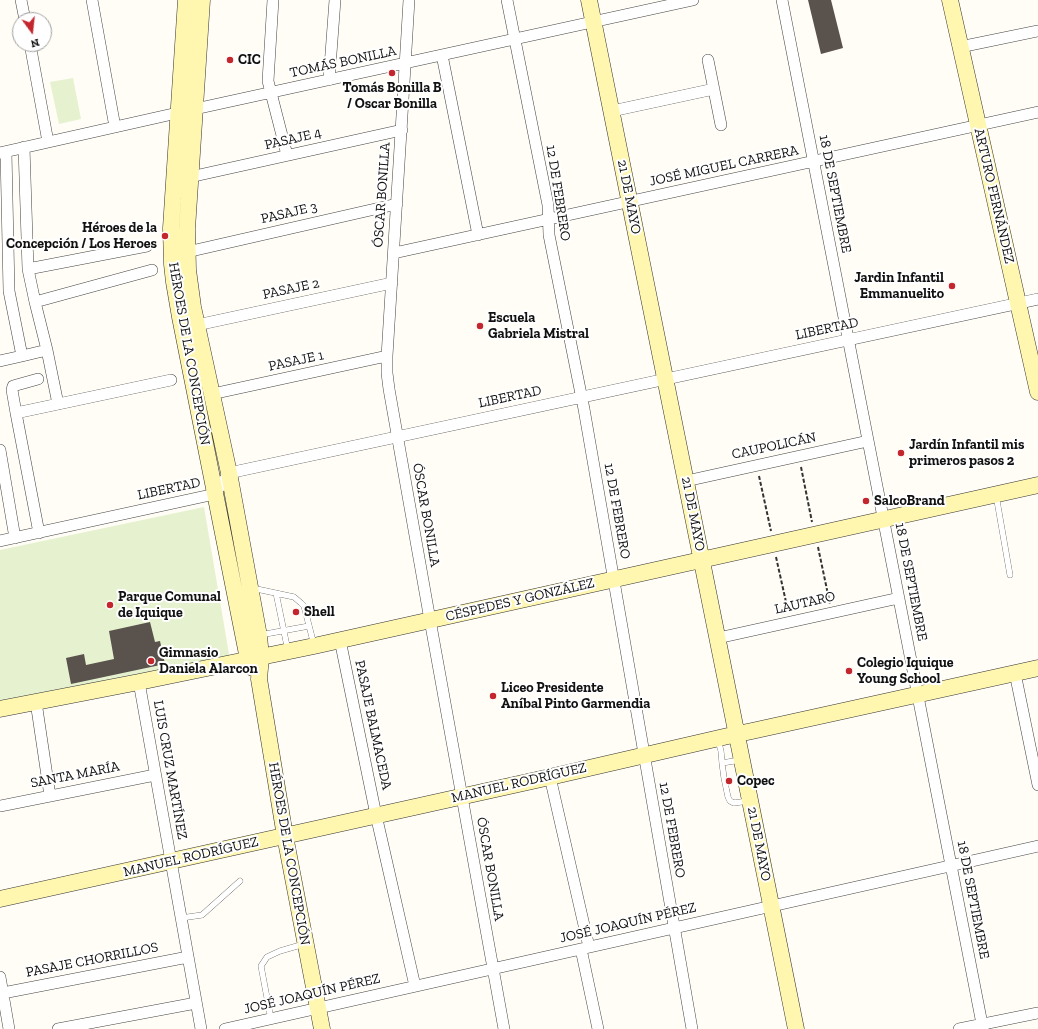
<!DOCTYPE html>
<html>
<head>
<meta charset="utf-8">
<style>
  body { margin:0 }
  #map { position:relative; width:1038px; height:1029px; overflow:hidden; background:#fffdf5; font-family:"Zilla Slab",serif }
  canvas { display:block }
  .north { position:absolute; left:12px; top:12px; width:40px; height:40px; box-sizing:border-box; background:#fff; border:1px solid #a0a0a0; border-radius:50%; rotate:165deg; font-size:11px; font-weight:700; line-height:16px; text-align:center; color:#111 }
  .north::after { content:''; display:block; margin:auto; width:14px; height:18px; background:#c4262e; clip-path:polygon(50% 0,100% 100%,50% 72%,0 100%) }
</style>
</head>
<body>
<div id="map">
<canvas width="1038" height="1029"></canvas>
<div class="north">N</div>
</div>
<script>
const ctx = document.querySelector('canvas').getContext('2d');
ctx.lineJoin = 'round';
function paint(path, color) { ctx.fillStyle = color; ctx.fill(path, 'evenodd'); }
const shape = rows => new Path2D(rows.map(r => 'M' + r).join(''));
function stroke(path, color, width, dash) { ctx.strokeStyle = color; ctx.lineWidth = width; ctx.lineCap = dash ? 'butt' : 'round'; ctx.setLineDash(dash || []); ctx.stroke(path); }
function label(font, color, halo, rows, align = 'center') {
  ctx.font = font + ' "Zilla Slab",serif'; ctx.lineWidth = 4; ctx.setLineDash([]); ctx.textBaseline = 'middle'; ctx.strokeStyle = halo; ctx.fillStyle = color; for (const [text, x, y, turn = 0] of rows) {
    ctx.save(); ctx.translate(x, y); ctx.rotate((+turn || 0) * Math.PI / 180); ctx.textAlign = isNaN(turn) ? turn : align; if (halo) ctx.strokeText(text, 0, 0); ctx.fillText(text, 0, 0); ctx.restore();
  }
}
paint(shape([
  [73,78,81,119,59,124,50,82],
  [204,507,230,660,0,704,0,550]
]), '#e6f2cf');
paint(shape([
  [808,0,831,0,843,48,821,54],
  [150,622,155,642,160,641,165,664,71,684,66,658,84,654,86,665,114,659,109,631]
]), '#5a524d');
const lane = shape([
  [996,495,1010,575],
  [252,588,294,597,301,603,304,606,314,645],
  [276,593,288,651],
  [260,635,309,626],
  [718,740,721,751,722,763],
  [740,760,722,763,724,778,728,797,730,801,734,803,748,801],
  [181,918,202,915,240,881],
  [271,1019,261,966,267,957,280,951,304,944]
]);
const street = shape([
  [21,0,25,20],
  [92,0,115,127],
  [273,0,268,81,287,155],
  [409,0,404,83,387,356,387,373,389,389,430,620,504,1029],
  [507,0,548,205,549,235,584,409,692,1029],
  [782,0,983,1029],
  [30,44,48,142],
  [960,47,1038,31],
  [442,55,478,235],
  [708,60,721,125],
  [329,80,335,0],
  [612,111,714,89],
  [24,147,28,269,35,302,47,350,58,404],
  [0,153,195,109,693,0],
  [190,177,402,130],
  [187,252,397,204],
  [394,253,1038,112],
  [28,269,147,246],
  [35,302,152,270],
  [197,325,392,283],
  [22,356,47,350],
  [0,361,22,356,9,291,6,152],
  [212,394,387,356],
  [16,413,12,390,13,386,38,379],
  [0,450,15,538],
  [686,481,868,441],
  [39,533,16,413,171,380],
  [0,541,215,494,229,473,1038,299],
  [718,638,899,598],
  [340,640,376,815,415,986],
  [1015,673,1038,785],
  [139,682,201,1029],
  [36,702,50,796],
  [550,777,589,947],
  [0,806,155,775],
  [581,949,598,1029],
  [0,977,9,1029],
  [3,993,188,957],
  [58,1029,196,1003],
  [225,1029,1038,846],
  [959,1029,1038,1013]
]);
const secondary = shape([
  [186,0,171,228,172,264,174,282,180,317,248,659,253,668],
  [202,0,187,229,188,270,193,307,229,473,259,636,261,657,259,679,285,836,322,1029],
  [589,0,796,1029],
  [950,0,1038,392],
  [0,709,139,682,314,646,1038,485],
  [0,899,550,777,728,736,752,731,1038,668]
]);
stroke(lane, '#444', 6);
stroke(street, '#444', 12);
stroke(secondary, '#333', 17);
stroke(shape([
  [801,467,812,522],
  [759,476,771,531],
  [818,547,830,604],
  [776,557,788,611]
]), '#333', 2, [4, 2]);
stroke(lane, '#fff', 5.5);
stroke(street, '#fff', 11);
stroke(secondary, '#fff6b0', 16);
for (const [x, y, r, color] of [
  [230,60,4,"#c4262e"],
  [392,73,4,"#c4262e"],
  [165,236,4,"#c4262e"],
  [952,286,4,"#c4262e"],
  [480,326,4,"#c4262e"],
  [901,453,4,"#c4262e"],
  [866,501,4,"#c4262e"],
  [110,605,4,"#c4262e"],
  [296,612,4,"#c4262e"],
  [151,661,4,"#c4262e"],
  [849,671,4,"#c4262e"],
  [493,696,4,"#c4262e"],
  [729,781,4,"#c4262e"]
]) { const dot = new Path2D(); dot.arc(x, y, r, 0, 2 * Math.PI); ctx.fillStyle = color; ctx.fill(dot); stroke(dot, '#fff', 1.5); }
label('bold 14px', '#111', '#fff', [
  ["CIC",238,60],
  ["Tomás Bonilla B",392,88,"center"],
  ["/ Oscar Bonilla",392,104,"center"],
  ["Héroes de la",157,228,"right"],
  ["Concepción / Los Heroes",157,244,"right"],
  ["Jardin Infantil",944,278,"right"],
  ["Emmanuelito",944,294,"right"],
  ["Escuela",488,318],
  ["Gabriela Mistral",488,334],
  ["Jardín Infantil mis",909,445],
  ["primeros pasos 2",909,461],
  ["SalcoBrand",874,501],
  ["Parque Comunal",118,597],
  ["de Iquique",118,613],
  ["Shell",304,612],
  ["Gimnasio",159,653],
  ["Daniela Alarcon",159,669],
  ["Colegio Iquique",857,663],
  ["Young School",857,679],
  ["Liceo Presidente",501,688],
  ["Aníbal Pinto Garmendia",501,704],
  ["Copec",737,781]
], 'left');
label('14px', '#111', '#fff', [
  ["TOMÁS BONILLA",343,62,-12],
  ["PASAJE 4",293,139,-13],
  ["JOSÉ MIGUEL CARRERA",724,166,-12],
  ["12 DE FEBRERO",558,193,81],
  ["18 DE SEPTIEMBRE",835,194,79],
  ["ÓSCAR BONILLA",382,195,-86],
  ["ARTURO FERNÁNDEZ",994,196,77],
  ["21 DE MAYO",629,197,79],
  ["PASAJE 3",289,213,-13],
  ["PASAJE 2",291,289,-12],
  ["LIBERTAD",827,329,-12],
  ["HÉROES DE LA CONCEPCIÓN",189,354,80],
  ["PASAJE 1",296,361,-12],
  ["LIBERTAD",510,397,-12],
  ["CAUPOLICÁN",774,446,-12],
  ["LIBERTAD",169,489,-12],
  ["12 DE FEBRERO",617,511,80],
  ["21 DE MAYO",693,514,79],
  ["ÓSCAR BONILLA",426,515,80],
  ["18 DE SEPTIEMBRE",911,582,79],
  ["CÉSPEDES Y GONZÁLEZ",520,600,-13],
  ["LAUTARO",805,603,-13],
  ["PASAJE BALMACEDA",373,725,78],
  ["LUIS CRUZ MARTÍNEZ",170,770,80],
  ["SANTA MARÍA",75,775,-11],
  ["MANUEL RODRÍGUEZ",519,783,-13],
  ["12 DE FEBRERO",672,830,80],
  ["21 DE MAYO",759,844,79],
  ["HÉROES DE LA CONCEPCIÓN",289,854,80],
  ["MANUEL RODRÍGUEZ",191,857,-13],
  ["ÓSCAR BONILLA",490,869,80],
  ["18 DE SEPTIEMBRE",973,900,79],
  ["JOSÉ JOAQUÍN PÉREZ",628,923,-13],
  ["PASAJE CHORRILLOS",92,960,-11],
  ["JOSÉ JOAQUÍN PÉREZ",312,994,-13]
]);
</script>
</body>
</html>
